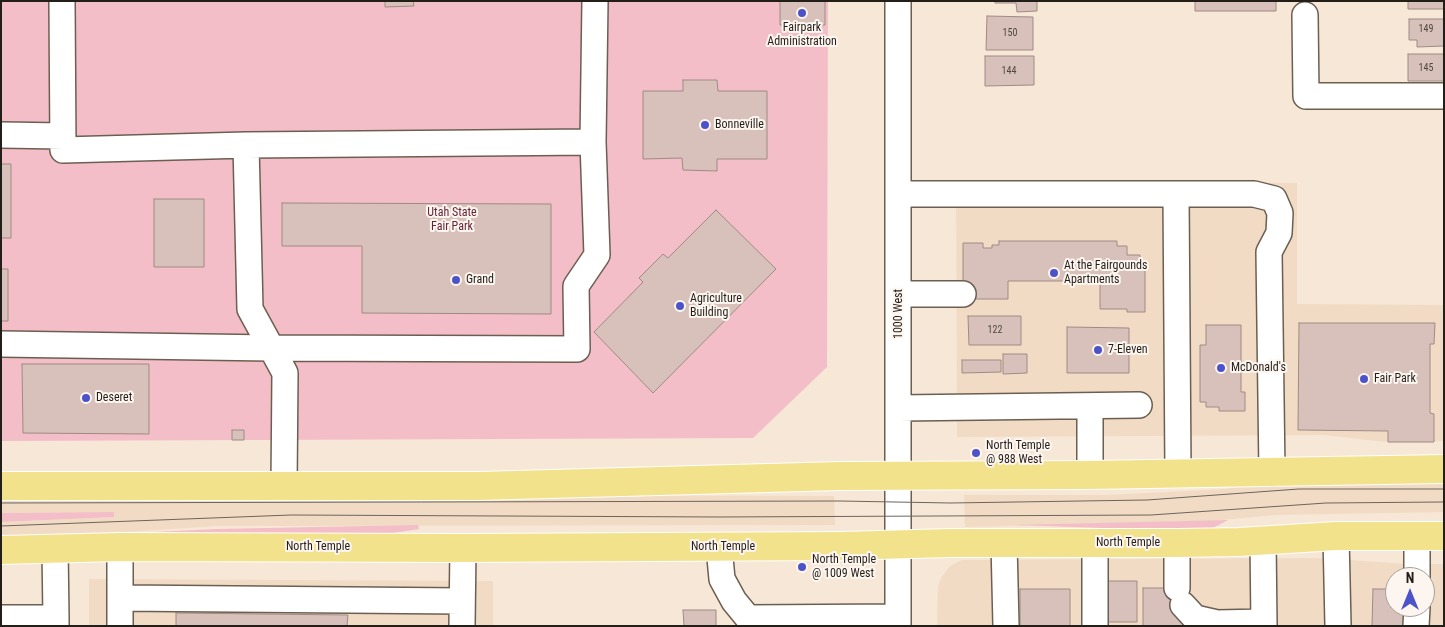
<!DOCTYPE html>
<html>
<head>
<meta charset="utf-8">
<style>
  body { margin:0 }
  #map { position:relative; width:1445px; height:627px; overflow:hidden; background:#f7e7d7; font-family:"Roboto Condensed",sans-serif }
  canvas { display:block }
  .frame { position:absolute; inset:0; border:2px solid #241e18; pointer-events:none }
  .north { position:absolute; left:1385px; top:567px; width:50px; height:50px; box-sizing:border-box; background:#fdf6f0; border:1px solid #a6a09a; border-radius:50%; rotate:0deg; font-size:14px; font-weight:700; line-height:20px; text-align:center; color:#241e18 }
  .north::after { content:''; display:block; margin:auto; width:18px; height:22px; background:#4c53c9; clip-path:polygon(50% 0,100% 100%,50% 72%,0 100%) }
</style>
</head>
<body>
<div id="map">
<canvas width="1445" height="627"></canvas>
<div class="frame"></div>
<div class="north">N</div>
</div>
<script>
const ctx = document.querySelector('canvas').getContext('2d');
ctx.lineJoin = 'round';
function paint(path, color) { ctx.fillStyle = color; ctx.fill(path, 'evenodd'); }
const shape = rows => new Path2D(rows.map(r => 'M' + r).join(''));
function stroke(path, color, width, dash) { ctx.strokeStyle = color; ctx.lineWidth = width; ctx.lineCap = dash ? 'butt' : 'round'; ctx.setLineDash(dash || []); ctx.stroke(path); }
function label(font, color, halo, rows, align = 'center') {
  ctx.font = font + ' "Roboto Condensed",sans-serif'; ctx.lineWidth = 4; ctx.setLineDash([]); ctx.textBaseline = 'middle'; ctx.strokeStyle = halo; ctx.fillStyle = color; for (const [text, x, y, turn = 0] of rows) {
    ctx.save(); ctx.translate(x, y); ctx.rotate((+turn || 0) * Math.PI / 180); ctx.textAlign = isNaN(turn) ? turn : align; if (halo) ctx.strokeText(text, 0, 0); ctx.fillText(text, 0, 0); ctx.restore();
  }
}
paint(shape([
  [956,181,1297,183,1297,304,1444,305,1444,441,1385,442,1324,435,957,437],
  [1263,482,1444,483,1444,512,1276,515,1210,521,965,527,964,495,1109,495,1225,489],
  [456,495,834,496,835,525,217,526,23,539,1,539,1,522,114,517,114,512,1,513,1,497],
  [1319,558,1409,564,1444,564,1444,626,937,626,938,587,941,578,950,566,962,560],
  [1395,577,1425,577,1425,607,1395,607],
  [89,579,493,581,493,626,89,626]
]), '#f1dbc5');
paint(shape([
  [1,1,828,1,827,367,753,438,1,441],
  [114,512,114,517,1,522,1,513],
  [1228,520,1211,529,1195,531,1013,525],
  [418,525,419,529,387,534,153,535,153,532,217,529]
]), '#f3bec7');
const building = shape([
  [385,1,413,1,414,6,385,7,385,1],
  [780,1,825,1,825,25,780,25,780,1],
  [995,1,1037,1,1037,11,1017,12,1016,3,995,3,995,1],
  [1195,1,1276,1,1276,11,1195,11,1195,1],
  [1408,1,1444,1,1444,9,1408,9,1408,1],
  [987,16,1033,17,1033,50,986,50,987,16],
  [1409,19,1444,19,1444,46,1417,47,1417,40,1409,40,1409,19],
  [1408,54,1444,54,1444,81,1408,81,1408,54],
  [985,56,1034,56,1034,85,985,86,985,56],
  [683,80,717,80,718,91,767,91,767,159,717,159,717,171,683,170,682,158,643,159,643,91,683,91,683,80],
  [1,164,11,164,11,238,1,238,1,164],
  [154,199,204,199,204,267,154,267,154,199],
  [282,203,551,204,551,314,362,313,362,246,282,246,282,203],
  [716,210,776,269,653,393,594,332,643,282,639,278,663,254,668,258,716,210],
  [999,241,1117,241,1117,246,1127,246,1127,255,1140,255,1140,265,1145,265,1145,312,1127,312,1127,309,1100,309,1100,281,1008,281,1008,299,963,299,963,243,983,243,983,248,992,248,992,245,999,245,999,241],
  [1,269,8,269,8,321,1,321,1,269],
  [968,316,1021,316,1021,345,969,345,968,316],
  [1299,323,1435,323,1434,344,1430,344,1430,413,1434,414,1434,442,1388,442,1388,431,1298,430,1299,323],
  [1206,325,1241,325,1241,392,1245,392,1245,411,1219,411,1219,407,1206,407,1206,402,1200,402,1200,345,1206,345,1206,325],
  [1067,327,1129,328,1129,373,1067,373,1067,327],
  [1003,354,1027,354,1027,373,1003,374,1003,354],
  [962,360,1001,360,1001,372,962,373,962,360],
  [22,364,149,364,149,434,23,433,22,364],
  [232,430,244,430,244,440,232,440,232,430],
  [1106,581,1137,581,1137,622,1106,622,1106,581],
  [1143,588,1183,588,1183,626,1143,626,1143,588],
  [1020,589,1070,589,1070,626,1020,626,1020,589],
  [1373,589,1395,589,1395,607,1411,607,1411,626,1372,626,1373,589],
  [683,610,716,610,716,626,684,626,683,610],
  [176,613,348,615,347,626,176,626,176,613]
]);
paint(building, '#d7c1ba');
stroke(building, '#a08a84', 1);
const minor = shape([
  [62,1,63,150,246,145,250,309,285,373,284,486],
  [898,1,898,626],
  [1305,15,1306,96,1444,96],
  [1,135,63,136],
  [246,145,593,142,595,1],
  [898,194,1254,194,1274,199,1280,213,1279,233,1269,252,1272,473],
  [1176,194,1178,474],
  [899,294,963,294],
  [1,344,271,348,577,349,576,286,597,255,593,142],
  [1090,406,1090,475],
  [899,408,1139,405],
  [1336,536,1338,626],
  [1263,540,1264,626],
  [1004,543,1006,626],
  [1095,543,1095,626],
  [120,547,120,626],
  [719,547,722,579,734,601,748,618,898,617],
  [55,548,56,618],
  [1417,577,1417,535],
  [1177,588,1177,543],
  [120,598,462,601],
  [1183,605,1195,618,1217,623,1263,622],
  [1,618,56,618,56,626],
  [462,626,463,548],
  [1416,626,1417,607]
]);
const major = shape([
  [1,486,478,486,840,476,1090,475,1444,469],
  [1,550,120,547,463,548,840,546,951,543,1177,543,1239,542,1336,536,1444,536]
]);
stroke(minor, '#6c5f51', 28);
stroke(major, '#fff', 30);
stroke(minor, '#fff', 25);
stroke(major, '#f3e28c', 28);
stroke(shape([
  [1,503,840,501,950,503,1147,500,1299,489,1444,489],
  [1,526,291,515,718,517,1151,515,1326,503,1444,502]
]), '#6e645b', 1);
for (const [x, y, r, color] of [
  [802,13,5,"#4c53c9"],
  [705,125,5,"#4c53c9"],
  [1054,273,5,"#4c53c9"],
  [456,280,5,"#4c53c9"],
  [680,306,5,"#4c53c9"],
  [1098,350,5,"#4c53c9"],
  [1221,368,5,"#4c53c9"],
  [1364,379,5,"#4c53c9"],
  [86,398,5,"#4c53c9"],
  [976,453,5,"#4c53c9"],
  [802,567,5,"#4c53c9"]
]) { const dot = new Path2D(); dot.arc(x, y, r, 0, 2 * Math.PI); ctx.fillStyle = color; ctx.fill(dot); stroke(dot, '#fdf6f0', 2); }
label('10px', '#514740', null, [
  ["149",1426,29],
  ["150",1010,33],
  ["145",1426,68],
  ["144",1009,71],
  ["122",995,330]
]);
label('12px', '#241e18', '#fdf6f0', [
  ["Fairpark",802,28,"center"],
  ["Administration",802,42,"center"],
  ["Bonneville",715,125],
  ["At the Fairgounds",1064,266],
  ["Apartments",1064,280],
  ["Grand",466,280],
  ["Agriculture",690,299],
  ["Building",690,313],
  ["7-Eleven",1108,350],
  ["McDonald's",1231,368],
  ["Fair Park",1374,379],
  ["Deseret",96,398],
  ["North Temple",986,446],
  ["@ 988 West",986,460],
  ["North Temple",812,560],
  ["@ 1009 West",812,574]
], 'left');
label('12px', '#672436', '#fdf6f0', [
  ["Utah State",452,213],
  ["Fair Park",452,227]
]);
label('12px', '#241e18', '#fdf6f0', [
  ["1000 West",899,314,-90],
  ["North Temple",1128,543],
  ["North Temple",318,547],
  ["North Temple",723,547]
]);
</script>
</body>
</html>
